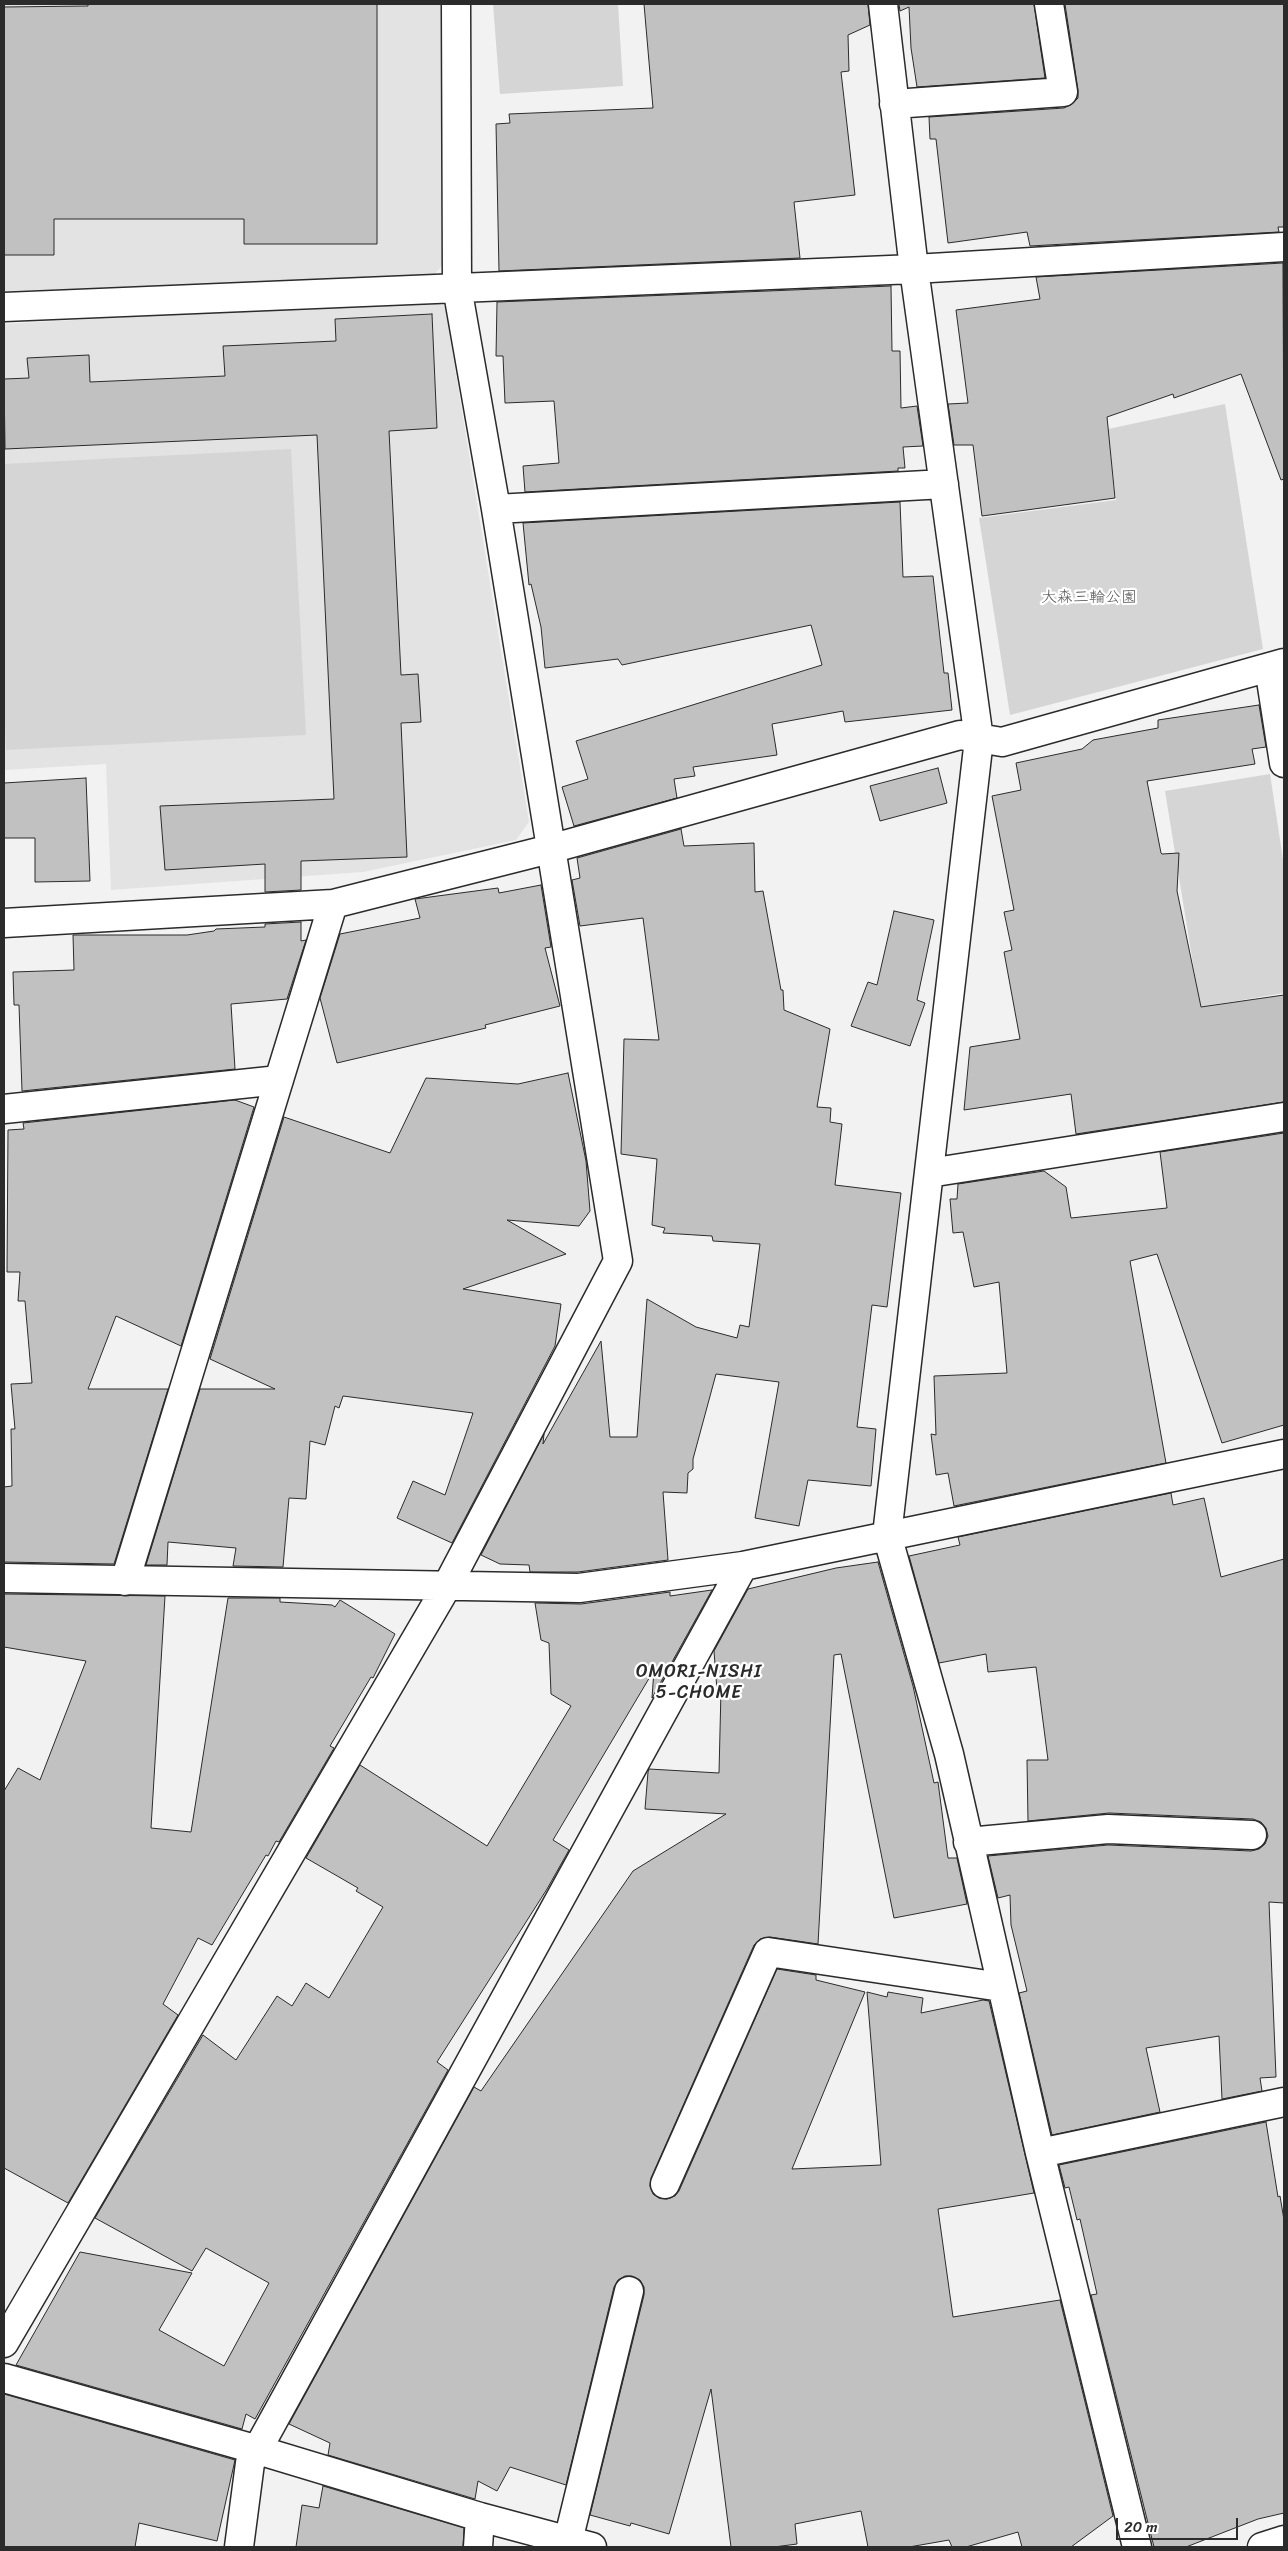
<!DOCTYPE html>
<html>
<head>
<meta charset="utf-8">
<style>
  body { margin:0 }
  #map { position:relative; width:1288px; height:2551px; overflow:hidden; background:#f2f2f2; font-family:Sriracha,sans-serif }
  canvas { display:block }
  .frame { position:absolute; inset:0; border:5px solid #2b2b2b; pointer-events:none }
  .scale { position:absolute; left:1116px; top:2518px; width:122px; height:22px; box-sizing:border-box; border:2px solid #2b2b2b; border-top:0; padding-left:6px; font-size:15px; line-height:18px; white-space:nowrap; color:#2b2b2b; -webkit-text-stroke:4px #fff; paint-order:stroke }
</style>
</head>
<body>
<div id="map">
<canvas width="1288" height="2551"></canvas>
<div class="frame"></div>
<div class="scale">20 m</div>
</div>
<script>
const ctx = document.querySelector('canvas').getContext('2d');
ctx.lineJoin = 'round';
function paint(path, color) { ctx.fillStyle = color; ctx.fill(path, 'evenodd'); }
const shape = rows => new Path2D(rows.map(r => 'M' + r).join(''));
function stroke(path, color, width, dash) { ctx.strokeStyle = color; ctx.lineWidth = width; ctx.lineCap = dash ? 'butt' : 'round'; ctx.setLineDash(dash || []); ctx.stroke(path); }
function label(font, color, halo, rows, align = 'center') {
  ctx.font = font + ' Sriracha,"Klee One",sans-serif'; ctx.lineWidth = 4.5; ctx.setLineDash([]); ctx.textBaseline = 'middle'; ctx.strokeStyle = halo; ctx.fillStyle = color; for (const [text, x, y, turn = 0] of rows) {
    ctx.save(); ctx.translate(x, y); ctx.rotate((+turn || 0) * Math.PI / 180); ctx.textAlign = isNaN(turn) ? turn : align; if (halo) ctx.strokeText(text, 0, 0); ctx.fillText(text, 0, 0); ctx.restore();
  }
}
paint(shape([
  [4,4,443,4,447,260,431,278,4,291],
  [434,300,445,307,529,822,516,840,363,872,111,890,106,764,4,770,4,324]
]), '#e3e3e3');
paint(shape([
  [493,4,618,4,623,86,500,94],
  [1225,404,1263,649,1010,715,979,518,1116,500,1108,429],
  [291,449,306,735,6,750,4,696,4,464],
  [1270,774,1284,866,1284,993,1200,1007,1165,791]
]), '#d5d5d5');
const building = shape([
  [88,4,377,4,377,244,244,244,244,219,54,219,54,255,4,255,4,7,88,6,88,4],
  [644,4,868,4,870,25,848,35,849,71,841,72,855,195,794,202,800,258,499,271,496,124,510,123,509,114,653,108,644,4],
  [899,4,1034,4,1045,78,917,87,911,48,909,7,900,11,899,4],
  [1065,4,1284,4,1284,227,1278,227,1279,232,1030,246,1027,232,948,243,936,139,930,139,929,117,1064,108,1072,104,1078,98,1078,90,1065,4],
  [1283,263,1284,479,1281,480,1241,374,1174,398,1173,394,1107,417,1115,498,982,516,973,445,954,445,948,404,968,403,956,310,1040,299,1036,277,1283,263],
  [891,286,892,351,900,351,901,408,917,406,923,446,903,447,905,468,898,468,898,471,525,492,523,466,559,463,554,401,505,403,503,356,496,356,497,302,891,286],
  [432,314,437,428,389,431,401,675,418,674,421,722,401,723,407,857,301,861,301,890,265,892,265,864,165,870,160,806,334,799,317,435,5,449,4,379,29,378,27,358,89,355,90,382,225,376,223,346,336,341,335,319,432,314],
  [900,502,903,577,933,576,944,673,948,673,952,710,845,722,843,711,772,724,777,755,693,767,695,776,674,779,677,798,574,826,562,787,588,779,576,741,822,665,811,625,622,665,618,659,545,668,541,627,531,584,529,585,523,523,900,502],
  [1259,705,1266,747,1252,749,1255,764,1147,781,1161,853,1162,854,1179,853,1177,891,1201,1007,1284,995,1284,1102,1076,1134,1071,1094,964,1110,970,1047,1020,1039,1004,952,1012,950,1004,912,1014,910,992,796,1021,790,1016,763,1082,749,1093,740,1158,728,1158,720,1259,705],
  [938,768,947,803,880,821,870,786,938,768],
  [86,778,90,881,35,882,35,838,4,838,4,783,86,778],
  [681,829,684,846,754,843,755,892,763,891,781,990,783,990,784,1010,830,1029,817,1107,831,1108,830,1122,842,1124,835,1185,901,1193,887,1307,872,1305,857,1427,876,1429,871,1486,808,1480,799,1526,755,1518,779,1382,716,1374,693,1459,693,1469,688,1473,687,1493,663,1492,668,1560,578,1572,530,1572,529,1565,500,1564,481,1555,544,1434,543,1444,601,1341,610,1437,637,1437,647,1299,696,1327,737,1338,740,1325,749,1327,760,1244,713,1241,712,1236,663,1233,665,1228,652,1225,657,1159,621,1154,624,1039,659,1040,643,918,580,926,572,880,580,878,577,858,681,829],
  [541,885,551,947,545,948,560,1006,485,1025,486,1028,337,1063,320,998,340,934,420,918,415,899,498,888,499,893,541,885],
  [894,911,934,920,917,1000,925,1003,910,1046,851,1026,868,982,877,985,894,911],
  [301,922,301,941,306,940,287,999,231,1004,235,1069,22,1091,19,1005,14,1005,13,972,74,970,73,935,187,935,214,931,216,929,265,927,265,924,301,922],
  [568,1073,586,1161,590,1211,579,1226,507,1220,566,1254,463,1289,561,1304,555,1346,452,1543,397,1518,413,1481,445,1495,473,1413,343,1396,339,1408,335,1406,325,1445,310,1441,306,1499,289,1498,283,1567,233,1566,236,1548,168,1542,167,1565,146,1565,200,1389,275,1389,210,1359,284,1117,390,1153,426,1078,518,1084,568,1073],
  [235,1100,254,1107,181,1346,116,1316,88,1389,168,1389,114,1564,4,1562,4,1487,12,1486,11,1429,15,1429,11,1384,32,1383,25,1301,18,1301,20,1272,7,1272,8,1130,24,1129,23,1123,235,1100],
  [1284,1133,1284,1425,1222,1443,1157,1254,1130,1261,1166,1463,954,1506,948,1473,936,1475,931,1434,936,1435,934,1376,1007,1373,999,1282,974,1287,963,1232,953,1233,950,1199,957,1199,958,1184,1044,1171,1066,1187,1071,1218,1167,1208,1160,1152,1284,1133],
  [1171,1493,1173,1505,1204,1498,1221,1577,1284,1559,1284,1903,1269,1902,1276,2077,1260,2078,1262,2091,1222,2099,1219,2036,1146,2048,1160,2112,1052,2135,1019,1993,1027,1991,1011,1925,1010,1895,998,1898,988,1856,1108,1845,1251,1851,1259,1849,1265,1844,1268,1836,1266,1828,1261,1822,1253,1819,1109,1813,1028,1821,1027,1760,1048,1760,1036,1667,988,1672,986,1654,939,1663,909,1556,960,1545,958,1537,1171,1493],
  [878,1562,913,1686,934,1783,938,1782,948,1858,957,1858,967,1904,894,1918,841,1654,834,1655,818,1944,770,1937,760,1939,754,1945,651,2178,650,2186,653,2194,659,2198,667,2199,675,2196,679,2191,777,1969,816,1975,816,1980,865,1992,792,2169,881,2165,867,1992,887,1997,888,1992,923,1998,921,2013,983,2000,989,2001,1034,2193,938,2209,953,2317,1060,2300,1113,2516,1071,2547,1022,2547,1018,2532,966,2547,952,2547,949,2540,909,2547,868,2547,861,2511,795,2524,797,2544,774,2547,731,2547,711,2389,669,2534,631,2523,630,2526,590,2515,644,2295,644,2287,640,2280,632,2276,625,2276,618,2280,614,2287,566,2485,510,2467,497,2491,478,2481,475,2499,328,2455,330,2443,289,2424,474,2087,481,2091,633,1871,726,1814,645,1809,648,1772,649,1769,719,1773,721,1690,717,1690,714,1651,748,1589,836,1568,878,1562],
  [712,1590,652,1698,654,1670,553,1840,569,1850,547,1889,437,2062,448,2070,255,2419,246,2414,242,2429,16,2365,80,2252,192,2273,159,2330,224,2366,269,2283,206,2248,192,2271,95,2218,203,2035,236,2060,277,1996,292,2006,306,1983,329,1998,383,1907,356,1891,358,1888,306,1858,360,1765,487,1846,571,1706,551,1694,549,1643,541,1640,535,1603,581,1604,670,1592,670,1596,712,1590],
  [4,1594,165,1596,151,1828,191,1832,228,1598,280,1598,280,1602,332,1605,335,1607,340,1600,395,1634,373,1678,371,1677,330,1746,334,1748,279,1842,276,1841,268,1856,266,1855,212,1945,198,1938,163,2004,178,2015,68,2203,4,2168,4,1791,18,1768,40,1780,86,1661,4,1647,4,1594],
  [1266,2122,1278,2197,1280,2196,1284,2220,1284,2513,1258,2519,1186,2547,1154,2547,1091,2295,1097,2294,1080,2219,1077,2220,1069,2187,1065,2188,1059,2165,1266,2122],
  [4,2394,235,2460,217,2541,139,2523,135,2547,4,2547,4,2394],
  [323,2486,464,2528,463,2547,296,2547,302,2505,319,2508,323,2486]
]);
paint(building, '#c1c1c1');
stroke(building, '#2b2b2b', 1);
const minor = shape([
  [883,4,914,269,979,739,887,1535,949,1754,1040,2153,1137,2547],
  [894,104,1063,92,1049,4],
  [4,307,914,269,1284,247],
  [496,509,944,484],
  [1269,667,1284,763],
  [4,923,333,904,550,849,960,735,1002,742,1284,663],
  [4,1109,279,1080],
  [929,1173,1284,1117],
  [4,1578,579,1588,743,1566,1284,1454],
  [125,1581,333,904],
  [968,1842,1108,1829,1252,1835],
  [1040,2153,1284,2102],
  [665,2184,768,1952,1001,1987],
  [4,2343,447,1586,618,1261,496,509,457,287,456,4],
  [4,2378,258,2450,480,2517,592,2547],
  [568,2541,629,2291],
  [239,2547,250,2463,743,1566],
  [478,2547,480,2517],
  [1262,2547,1284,2540]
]);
stroke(minor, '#2b2b2b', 31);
stroke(minor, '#fff', 28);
label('16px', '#565656', '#fff', [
  ["大森三輪公園",1089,598]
]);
ctx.letterSpacing = '1px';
label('18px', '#2b2b2b', '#fff', [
  ["OMORI-NISHI",699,1672],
  ["5-CHOME",699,1693]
]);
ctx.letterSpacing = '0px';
</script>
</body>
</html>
